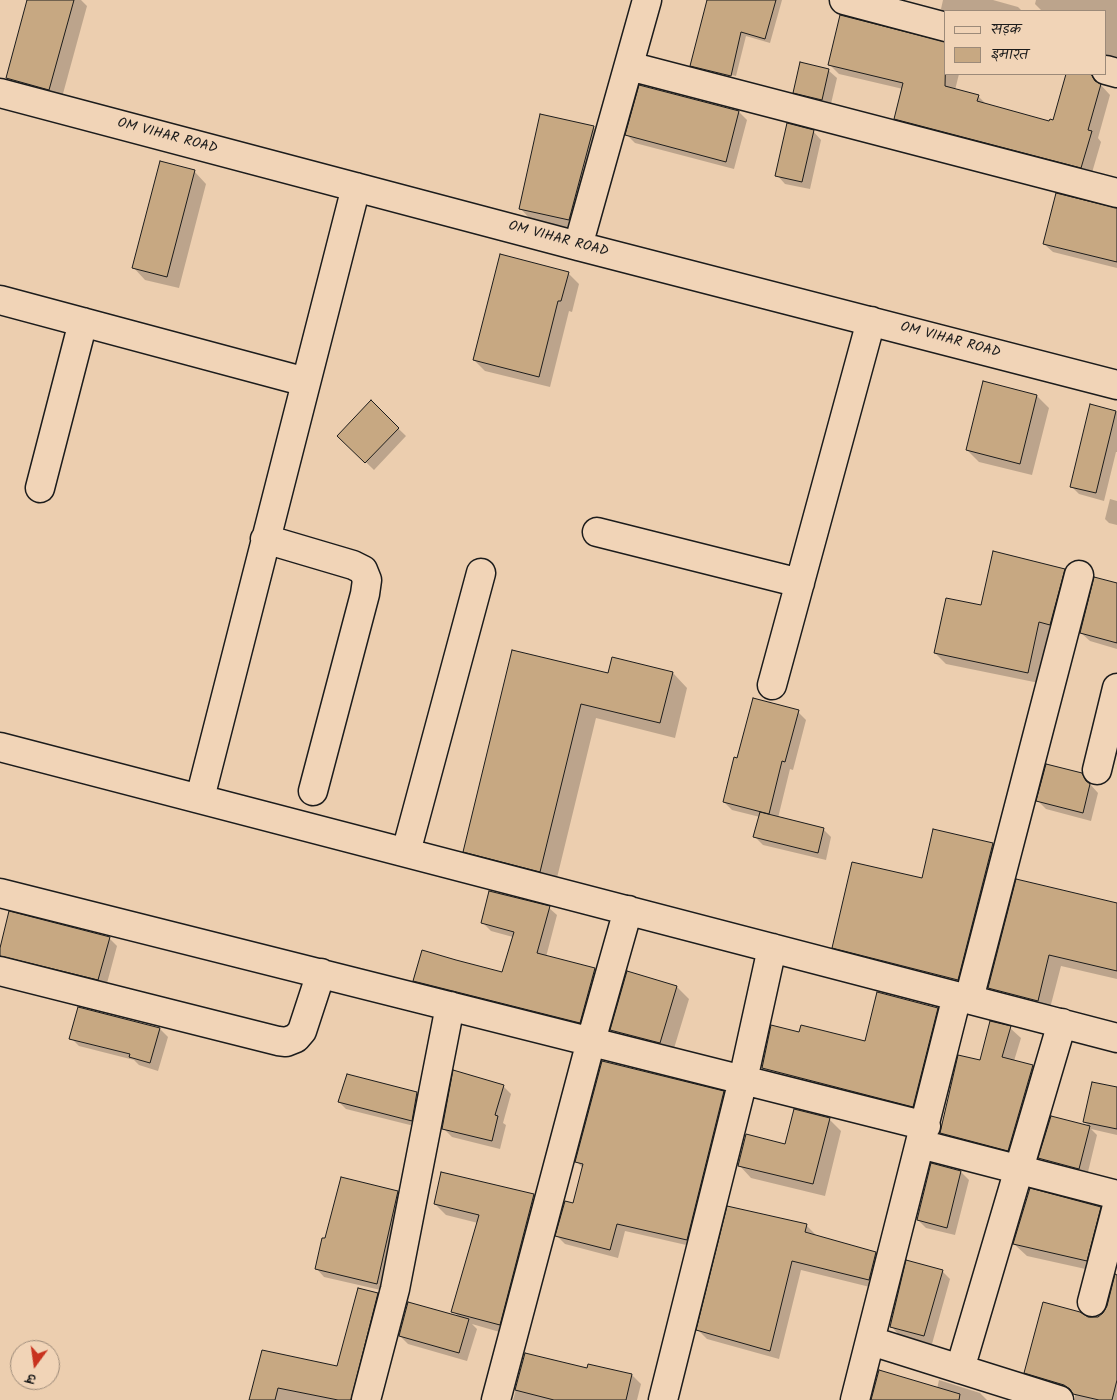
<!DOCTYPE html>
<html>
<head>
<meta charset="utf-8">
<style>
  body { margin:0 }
  #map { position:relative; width:1117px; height:1400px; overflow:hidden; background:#ecceaf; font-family:Kalam,"Playpen Sans Deva",sans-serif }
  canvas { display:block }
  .legend { position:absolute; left:944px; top:10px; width:162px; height:65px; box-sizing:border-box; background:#f1d4b7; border:1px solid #9c8a79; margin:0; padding:6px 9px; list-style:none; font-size:15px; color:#1c1c1c }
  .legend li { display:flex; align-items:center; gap:10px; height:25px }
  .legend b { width:25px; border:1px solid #9c8a79 }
  .north { position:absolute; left:10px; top:1340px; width:50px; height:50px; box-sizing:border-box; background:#f1d4b7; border:1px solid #9c8a79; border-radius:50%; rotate:194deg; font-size:14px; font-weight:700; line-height:20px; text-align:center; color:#1c1c1c }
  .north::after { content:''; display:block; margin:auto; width:18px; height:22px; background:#c8321e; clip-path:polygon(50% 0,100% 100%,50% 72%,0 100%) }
</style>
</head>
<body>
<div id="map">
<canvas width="1117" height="1400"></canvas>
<ul class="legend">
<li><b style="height:6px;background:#f1d4b7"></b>सड़क</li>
<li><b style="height:14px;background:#c7a882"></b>इमारत</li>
</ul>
<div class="north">उ</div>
</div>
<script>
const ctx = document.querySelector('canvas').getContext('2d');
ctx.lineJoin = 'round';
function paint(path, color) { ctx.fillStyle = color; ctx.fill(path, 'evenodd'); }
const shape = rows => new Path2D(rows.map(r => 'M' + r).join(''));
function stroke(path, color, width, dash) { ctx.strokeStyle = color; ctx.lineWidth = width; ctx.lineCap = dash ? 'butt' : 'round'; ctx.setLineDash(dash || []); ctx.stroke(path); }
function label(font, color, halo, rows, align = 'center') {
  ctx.font = font + ' Kalam,sans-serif'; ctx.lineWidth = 4.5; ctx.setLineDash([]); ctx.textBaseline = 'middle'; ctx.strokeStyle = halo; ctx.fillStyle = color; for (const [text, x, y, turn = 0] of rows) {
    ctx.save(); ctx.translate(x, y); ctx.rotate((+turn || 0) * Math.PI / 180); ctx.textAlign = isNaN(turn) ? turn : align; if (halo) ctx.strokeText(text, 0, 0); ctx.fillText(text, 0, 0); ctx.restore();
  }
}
paint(shape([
  [29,0,81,0,87,6,61,101,20,90,7,78],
  [708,0,782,0,770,43,746,36,736,76,695,66,695,68,736,79,735,80,696,70,691,65],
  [943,0,993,0,1018,7,1022,11,946,11,946,14,941,9],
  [1036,0,1117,0,1117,65,1106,68,1106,11,1042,11,1035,4],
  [946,43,946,74,959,74,955,90,978,96,988,106,1050,123,1054,122,1067,74,1101,74,1100,84,1110,95,1098,138,1101,142,1091,176,905,128,896,118,903,89,839,74,829,64],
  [828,70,837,78,830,108,803,100,795,92],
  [739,112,747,120,734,169,635,143,627,135],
  [593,127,606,140,581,232,532,221,520,208],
  [813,131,821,140,810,189,785,184,777,175],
  [194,171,206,184,179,288,145,280,133,267],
  [1117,209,1117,268,1053,252,1044,244],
  [568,273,579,284,572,312,569,311,550,387,485,371,474,360],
  [1037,396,1049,408,1032,475,979,462,967,450],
  [371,402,406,436,374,470,339,436],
  [1091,406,1117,412,1117,452,1116,452,1104,501,1079,494,1071,486],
  [1110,499,1117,501,1117,525,1109,523,1105,519],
  [1064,570,1075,581,1061,636,1050,633,1039,683,946,664,935,653,981,607],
  [1117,584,1117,649,1090,641,1081,633],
  [513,652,609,675,673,673,687,688,675,738,596,718,555,886,480,866,465,851],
  [798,712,806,720,793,770,790,769,778,818,823,829,831,837,826,860,763,845,755,837,760,817,732,810,724,802,738,759],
  [1081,774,1098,793,1091,821,1046,809,1038,801],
  [993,844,1001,852,966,988,841,955,833,947,923,880],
  [1117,904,1117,979,1061,966,1049,1012,1001,999,989,988],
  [549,908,557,915,546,957,595,969,603,977,588,1030,422,988,414,980,503,973,513,937,491,931,483,923],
  [109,938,117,946,106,987,8,964,0,956,0,954],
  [677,987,689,999,672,1055,624,1042,612,1030],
  [937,1009,947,1018,922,1115,772,1078,763,1068,800,1034,866,1042],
  [1010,1028,1021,1038,1014,1061,1033,1066,1043,1077,1018,1160,951,1143,941,1133,980,1062],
  [160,1029,168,1037,158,1071,139,1065,134,1060,79,1046,71,1038],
  [503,1086,511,1094,503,1123,506,1125,500,1149,452,1137,443,1128],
  [1117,1088,1117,1135,1091,1129,1097,1135,1087,1176,1048,1166,1040,1158,1052,1118,1091,1128,1084,1121],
  [723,1092,732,1101,695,1247,625,1231,618,1258,565,1244,557,1236,574,1205,583,1168,577,1162],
  [417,1093,424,1100,418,1127,346,1109,339,1102],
  [829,1119,841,1131,825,1196,751,1178,739,1165,786,1145],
  [961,1172,969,1180,955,1235,926,1228,918,1220],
  [442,1173,534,1195,544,1206,510,1335,472,1324,477,1329,467,1361,408,1344,400,1336,460,1318,453,1311,478,1223,446,1215,435,1204],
  [397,1192,406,1200,385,1291,324,1277,316,1268],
  [728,1208,807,1226,816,1235,816,1237,876,1253,885,1262,878,1289,801,1270,779,1359,707,1339,698,1330],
  [1100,1208,1112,1220,1099,1272,1027,1256,1014,1244],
  [942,1271,950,1279,932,1344,899,1335,891,1326],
  [1117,1273,1117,1400,1075,1400,1075,1395,1035,1382,1025,1372,1087,1318,1099,1318,1104,1313,1108,1306],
  [377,1294,386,1304,361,1400,250,1400,263,1352,338,1367],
  [526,1354,587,1370,632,1375,641,1384,637,1400,513,1400],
  [939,1380,980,1393,987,1400,871,1400,937,1389]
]), '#0003');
const building = shape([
  [27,0,74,0,49,90,6,78,27,0],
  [707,0,776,0,765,39,741,32,731,76,690,66,707,0],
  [840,15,946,42,945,86,979,95,977,101,1049,121,1050,119,1053,120,1066,74,1091,74,1095,81,1101,84,1088,130,1092,131,1081,168,894,119,903,83,828,65,840,15],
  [800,62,829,69,822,100,793,93,800,62],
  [639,85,739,111,726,162,625,135,639,85],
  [540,114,594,126,569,220,519,209,540,114],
  [787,123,814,130,802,182,775,176,787,123],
  [160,161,195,170,167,277,132,268,160,161],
  [1056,193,1117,208,1117,262,1043,244,1056,193],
  [500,254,569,272,561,301,558,301,539,377,473,360,500,254],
  [983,381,1037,395,1020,464,966,450,983,381],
  [371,400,399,428,365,463,337,436,371,400],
  [1090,404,1116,411,1096,493,1070,487,1090,404],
  [993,551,1065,569,1050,625,1039,622,1028,673,934,653,946,598,981,605,993,551],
  [1094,577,1117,583,1117,643,1080,633,1094,577],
  [512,650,608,673,612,657,673,672,660,723,581,704,540,872,463,852,512,650],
  [753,698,799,710,785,762,782,761,769,814,723,802,734,757,737,758,753,698],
  [1046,764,1082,773,1086,781,1090,784,1083,813,1036,801,1046,764],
  [760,812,824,828,818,853,753,837,760,812],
  [933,829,993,843,958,980,832,948,852,862,922,878,933,829],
  [1016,879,1117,903,1117,971,1049,955,1038,1001,988,988,1016,879],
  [489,891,550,906,537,953,595,968,580,1023,413,981,422,950,456,960,502,972,514,932,481,923,489,891],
  [9,911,110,937,98,980,0,956,0,948,9,911],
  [627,971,677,986,660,1043,610,1030,627,971],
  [877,992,938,1008,913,1107,762,1068,771,1025,799,1032,801,1025,865,1041,877,992],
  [78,1007,160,1028,150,1063,129,1057,130,1054,69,1039,78,1007],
  [990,1021,1011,1026,1002,1057,1033,1065,1008,1151,940,1133,958,1055,980,1060,990,1021],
  [602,1061,724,1091,687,1240,617,1224,610,1250,555,1236,565,1201,573,1203,583,1164,575,1162,602,1061],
  [453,1070,504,1085,495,1115,498,1116,492,1141,442,1129,453,1070],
  [347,1074,417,1092,412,1121,338,1102,347,1074],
  [1092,1082,1117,1087,1117,1129,1083,1122,1092,1082],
  [794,1109,830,1118,813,1184,738,1166,746,1134,785,1144,794,1109],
  [1051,1116,1090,1126,1079,1169,1038,1158,1051,1116],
  [931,1163,961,1171,947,1228,917,1220,931,1163],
  [441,1172,534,1194,500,1325,451,1312,479,1215,434,1204,441,1172],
  [341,1177,398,1191,377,1284,315,1269,322,1238,325,1238,341,1177],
  [1030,1188,1101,1207,1087,1261,1013,1244,1030,1188],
  [727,1206,807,1224,805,1232,876,1252,869,1280,792,1261,770,1351,696,1330,727,1206],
  [906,1260,943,1270,924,1336,890,1327,906,1260],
  [1115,1274,1117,1275,1117,1380,1112,1400,1099,1400,1073,1394,1070,1389,1064,1385,1024,1373,1043,1302,1080,1312,1088,1317,1098,1317,1103,1313,1107,1306,1115,1274],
  [358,1288,378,1293,351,1400,338,1400,278,1388,275,1400,249,1400,262,1350,337,1366,358,1288],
  [408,1302,469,1319,459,1353,399,1336,408,1302],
  [525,1353,587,1368,588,1364,632,1374,626,1400,554,1400,515,1390,525,1353],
  [879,1370,960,1394,959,1400,871,1400,879,1370]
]);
paint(building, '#c7a882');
stroke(building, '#1c1c1c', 1);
const street = shape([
  [844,0,946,27],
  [629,66,1117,193],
  [1106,70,1117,73],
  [0,93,578,246,1117,385],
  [578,246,647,0],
  [0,300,306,382],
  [40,488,83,322],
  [597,532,800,583],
  [265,539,353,565,363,570,367,580,365,594,313,791],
  [772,685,871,321],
  [0,747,1117,1038],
  [1097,770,1117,688],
  [200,798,356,187],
  [406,852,481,573],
  [0,893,926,1126],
  [0,971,278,1041,286,1042,296,1038,302,1031,321,973],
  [969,999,1079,575],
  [920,1144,1117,1195],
  [1092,1302,1117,1206],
  [871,1341,1059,1400],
  [960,1369,1062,1023],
  [366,1400,395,1289,450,1006],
  [496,1400,591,1041,628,910],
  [663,1400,743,1080,772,948],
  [855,1400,957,996]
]);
stroke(street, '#1c1c1c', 31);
stroke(street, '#f1d4b7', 28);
label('14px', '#1c1c1c', '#f1d4b7', [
  ["OM VIHAR ROAD",167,137,15],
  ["OM VIHAR ROAD",558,240,15],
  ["OM VIHAR ROAD",950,341,15]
]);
</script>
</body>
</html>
